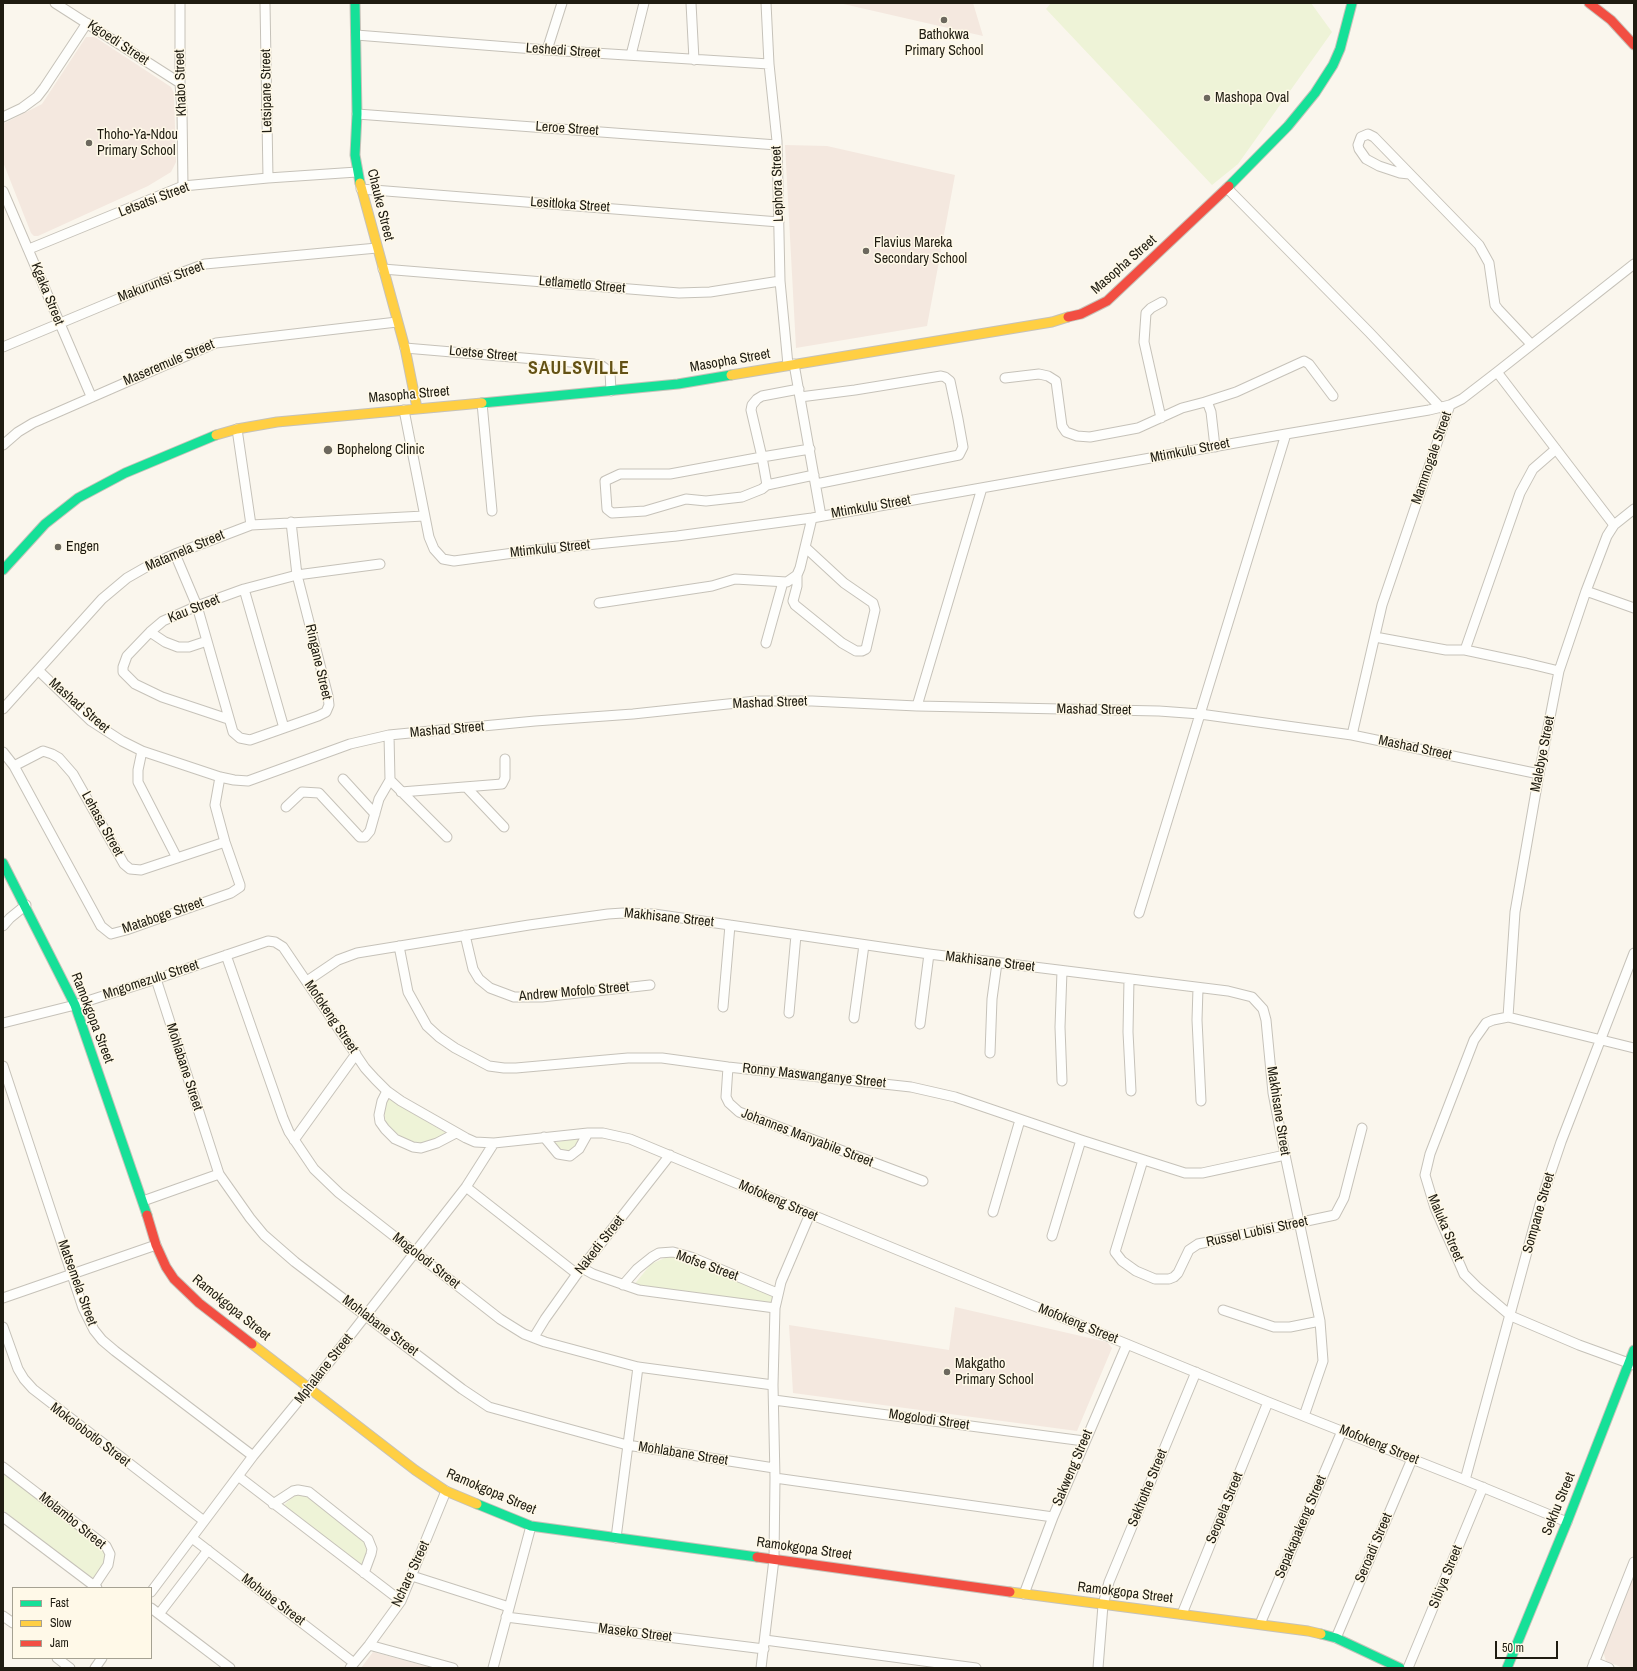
<!DOCTYPE html>
<html>
<head>
<meta charset="utf-8">
<style>
  body { margin:0 }
  #map { position:relative; width:1637px; height:1671px; overflow:hidden; background:#faf6ed; font-family:"Archivo Narrow",sans-serif }
  canvas { display:block }
  .frame { position:absolute; inset:0; border:4px solid #1f1c11; pointer-events:none }
  .legend { position:absolute; left:12px; top:1587px; width:140px; height:72px; box-sizing:border-box; background:#fff9e8; border:1px solid #a5a192; margin:0; padding:5px 7px; list-style:none; font-size:12px; color:#1f1c11 }
  .legend li { display:flex; align-items:center; gap:8px; height:20px }
  .legend b { width:20px; border:1px solid #a5a192 }
  .scale { position:absolute; left:1495px; top:1641px; width:63px; height:18px; box-sizing:border-box; border:2px solid #1f1c11; border-top:0; padding-left:5px; font-size:12px; line-height:14px; white-space:nowrap; color:#1f1c11; -webkit-text-stroke:3px #fff9e8; paint-order:stroke }
</style>
</head>
<body>
<div id="map">
<canvas width="1637" height="1671"></canvas>
<div class="frame"></div>
<ul class="legend">
<li><b style="height:5px;background:#16e098"></b>Fast</li>
<li><b style="height:5px;background:#ffcf43"></b>Slow</li>
<li><b style="height:5px;background:#f24e42"></b>Jam</li>
</ul>
<div class="scale">50 m</div>
</div>
<script>
const ctx = document.querySelector('canvas').getContext('2d');
ctx.lineJoin = 'round';
function paint(path, color) { ctx.fillStyle = color; ctx.fill(path, 'evenodd'); }
const shape = rows => new Path2D(rows.map(r => 'M' + r).join(''));
function stroke(path, color, width, dash) { ctx.strokeStyle = color; ctx.lineWidth = width; ctx.lineCap = dash ? 'butt' : 'round'; ctx.setLineDash(dash || []); ctx.stroke(path); }
function label(font, color, halo, rows, align = 'center') {
  ctx.font = font + ' "Archivo Narrow",sans-serif'; ctx.lineWidth = 3; ctx.setLineDash([]); ctx.textBaseline = 'middle'; ctx.strokeStyle = halo; ctx.fillStyle = color; for (const [text, x, y, turn = 0] of rows) {
    ctx.save(); ctx.translate(x, y); ctx.rotate((+turn || 0) * Math.PI / 180); ctx.textAlign = isNaN(turn) ? turn : align; if (halo) ctx.strokeText(text, 0, 0); ctx.fillText(text, 0, 0); ctx.restore();
  }
}
paint(shape([
  [839,3,973,3,983,36],
  [86,37,95,37,171,87,174,93,176,162,171,172,148,186,38,236,34,236,31,233,3,162,3,124,42,104],
  [785,145,827,146,955,175,927,326,796,348],
  [955,1307,1107,1342,1112,1348,1077,1431,793,1393,789,1325,949,1350],
  [1634,1573,1634,1668,1623,1668,1606,1661,1603,1651],
  [373,1652,433,1668,361,1668]
]), '#f4e8df');
paint(shape([
  [1051,3,1311,3,1332,32,1238,164,1212,185,1046,9],
  [387,1098,446,1133,430,1144,418,1144,400,1136,386,1124,384,1111],
  [578,1138,579,1143,569,1152,564,1152,553,1143],
  [681,1256,765,1291,774,1297,775,1301,768,1304,633,1286,651,1264,667,1257],
  [3,1471,108,1551,109,1563,97,1579,88,1576,3,1510],
  [308,1494,368,1542,370,1552,363,1569,283,1506,295,1495]
]), '#eef3d7');
const street = shape([
  [55,3,180,83],
  [180,3,180,83,182,111,183,186],
  [265,3,268,178],
  [691,3,694,60],
  [766,3,769,64,777,141,780,281,788,365],
  [356,35,547,50,769,64],
  [547,50,562,3],
  [631,55,644,3],
  [357,114,777,145],
  [3,117,22,108,37,97,44,88,87,23],
  [1409,174,1400,173,1379,166,1366,159,1359,149,1358,145,1361,137,1368,134,1374,137,1479,245,1489,263,1495,305,1498,309,1531,344],
  [1227,188,1369,332,1441,408],
  [361,189,779,222],
  [3,191,91,396],
  [29,249,183,186,268,178,357,172],
  [383,269,679,293,710,292,780,281],
  [3,347,178,274,205,264,377,248],
  [405,348,594,364,602,366,610,372,611,391],
  [794,364,821,516],
  [1497,372,1614,525],
  [1005,378,1039,374,1048,376,1056,381,1062,426,1066,432,1077,436,1090,437,1138,428,1182,408,1205,402,1208,404,1211,412,1215,447],
  [799,389,762,396,757,399,752,405,751,410,762,457,767,485,762,489,742,497,706,501,686,499,645,511,612,513,607,509,605,481,620,474,670,474,762,457,810,449],
  [800,397,855,390,941,376,945,377,950,381,958,419,963,447,959,455,816,484],
  [1205,402,1236,392,1304,361,1309,364,1333,396],
  [482,403,492,511],
  [404,410,429,537,434,549,443,559,454,561,536,550,677,536,812,518,1286,434,1429,410,1450,405,1462,399,1497,372,1634,264],
  [1161,418,1144,342,1146,313,1151,308,1162,302],
  [237,429,251,525],
  [3,445,18,432,33,423,216,343,397,322],
  [767,485,814,475],
  [175,554,197,606,233,732,240,738,250,740,318,716,326,712,329,705,328,696,297,575,291,522],
  [797,575,797,586,793,601,795,605,842,643,856,651,862,651,866,649,875,610,873,603,844,583,805,547],
  [244,589,284,728],
  [1586,591,1634,608],
  [599,603,712,586,735,579,787,582,797,575,800,568,812,518],
  [150,632,165,642,178,647,189,647,207,641],
  [1375,637,1446,650,1465,650,1526,663,1559,671],
  [766,643,783,582],
  [1465,650,1520,493,1533,469,1556,449],
  [38,670,91,721,122,741,142,751,220,777,234,780,248,781,350,744,389,735,535,721,633,714,756,701,812,701,917,706,1159,711,1200,714,1352,735,1539,774],
  [917,706,982,488],
  [3,709,102,599,127,578,148,566,175,554,251,525,424,516],
  [228,719,162,697,135,684,123,672,123,667,127,656,150,632,163,621,197,606,244,589,297,575,380,564],
  [389,735,390,780,447,837],
  [1352,735,1382,605,1450,405],
  [142,751,138,770,138,782,177,858],
  [3,752,14,766,101,926,111,934,126,930,231,893,240,887,240,885,225,842,215,805,220,777],
  [14,766,43,751,52,754,59,758,73,774,124,864,130,869,141,870,225,842],
  [343,779,375,814],
  [467,788,504,827],
  [401,792,502,784,505,778,505,759],
  [286,807,302,792,319,793,358,835,360,837,365,837,370,831,379,799,390,780],
  [1139,913,1286,434],
  [3,926,10,918,26,905],
  [465,935,473,969,479,979,490,988,514,997,542,997,650,985],
  [399,946,408,992,427,1026,439,1037,455,1048,489,1066,504,1068,516,1068,628,1058,662,1058,728,1067,911,1087,955,1097,1081,1140,1185,1173,1202,1173,1285,1155],
  [226,955,283,1118,289,1132,314,1169,339,1193,500,1319,524,1334,545,1342,638,1367,773,1385],
  [156,979,219,1174,250,1218,264,1235,295,1262,462,1389,489,1407,627,1445,774,1468],
  [1129,979,1128,1032,1131,1091],
  [307,981,338,960,357,953,529,925,608,914,623,913,654,914,929,954,1228,991,1252,997,1263,1009,1266,1020,1273,1093,1285,1155,1320,1321,1323,1361,1304,1416],
  [1198,988,1197,1020,1201,1101],
  [723,1007,730,925],
  [789,1013,796,935],
  [1508,1017,1515,912,1539,774,1559,671,1586,591,1607,536,1614,525,1634,509],
  [854,1018,864,945],
  [3,1023,75,1005,156,979,268,941,275,942,283,947,365,1068,375,1079,387,1091,401,1101,466,1138,475,1142,494,1143,588,1133,603,1133,630,1139,810,1214,1268,1402,1465,1480,1567,1522],
  [920,1024,929,954],
  [1634,1048,1508,1017,1493,1020,1486,1023,1474,1040,1430,1154,1425,1175,1435,1208,1461,1267,1464,1274,1477,1287,1511,1316,1579,1345,1634,1365],
  [990,1053,992,999,997,963],
  [3,1066,83,1308,94,1330,102,1340,115,1351,253,1456],
  [728,1067,726,1097,729,1103,739,1112,923,1181],
  [1062,1081,1060,1027,1062,971],
  [387,1091,382,1101,379,1115,380,1122,385,1129,395,1139,413,1147,421,1148,437,1143,456,1133],
  [544,1137,558,1154,570,1156,579,1149,588,1133],
  [294,1140,356,1054],
  [1143,1160,1115,1252,1122,1261,1136,1271,1155,1279,1169,1279,1174,1277,1178,1273,1189,1250,1198,1244,1335,1215,1344,1198,1362,1128],
  [466,1187,577,1274],
  [143,1201,219,1174],
  [993,1212,1020,1120],
  [1052,1236,1081,1140],
  [582,1268,593,1274,639,1290,775,1308],
  [623,1285,637,1269,652,1257,659,1253,673,1252,691,1257,777,1293],
  [3,1298,156,1245],
  [1223,1310,1274,1327,1290,1327,1320,1321],
  [3,1327,18,1369,24,1379,33,1389,204,1521],
  [534,1337,545,1319,577,1274,670,1155],
  [774,1400,1084,1441],
  [3,1467,106,1546,110,1554,108,1565,94,1586],
  [238,1476,401,1601],
  [775,1478,1053,1517],
  [1465,1480,1540,1204,1561,1142,1634,953],
  [273,1504,293,1491,298,1490,309,1492,368,1539,372,1549,371,1554,364,1573],
  [3,1517,97,1588],
  [192,1538,354,1663],
  [616,1538,638,1367],
  [412,1576,509,1607],
  [151,1592,253,1456,309,1388,466,1187,494,1143],
  [1024,1594,1053,1517,1127,1344],
  [151,1608,230,1668],
  [159,1614,208,1550],
  [1182,1614,1268,1402],
  [3,1616,13,1623],
  [506,1617,764,1649],
  [1260,1624,1342,1431],
  [1336,1638,1412,1459],
  [765,1640,976,1668],
  [369,1645,453,1668],
  [57,1658,70,1668],
  [1594,1662,1609,1668],
  [95,1668,102,1658],
  [350,1668,369,1645,401,1601,446,1491],
  [493,1668,531,1526],
  [761,1668,774,1559,775,1478,773,1385,775,1308,781,1282,810,1214],
  [1098,1668,1103,1605,1109,1582,1196,1372],
  [1408,1668,1483,1487],
  [1592,1668,1634,1562]
]);
const fast = shape([
  [355,3,357,114,355,155,360,183],
  [1229,186,1288,126,1315,93,1333,65,1340,49,1352,3],
  [482,403,678,384,731,375],
  [3,570,45,524,78,498,125,473,216,435],
  [3,863,75,1005,147,1215],
  [477,1504,531,1526,757,1557],
  [1321,1634,1336,1638,1400,1668],
  [1507,1668,1567,1522,1634,1350]
]);
const slow = shape([
  [360,183,405,348,417,408],
  [731,375,1052,322,1068,317],
  [216,435,237,429,277,422,482,403],
  [252,1344,415,1470,446,1491,477,1504],
  [1010,1592,1308,1631,1321,1634]
]);
const jam = shape([
  [1589,3,1611,20,1634,45],
  [1068,317,1081,314,1107,301,1229,186],
  [147,1215,156,1245,166,1267,174,1279,199,1303,252,1344],
  [757,1557,1010,1592]
]);
stroke(street, '#c6c2b9', 11);
stroke(fast, '#c6c2b9', 11);
stroke(slow, '#c6c2b9', 11);
stroke(jam, '#c6c2b9', 11);
stroke(street, '#fefefc', 9);
stroke(fast, '#16e098', 9);
stroke(slow, '#ffcf43', 9);
stroke(jam, '#f24e42', 9);
for (const [x, y, r, color] of [
  [944,20,4,"#6c685e"],
  [1207,98,4,"#6c685e"],
  [89,143,4,"#6c685e"],
  [866,251,4,"#6c685e"],
  [328,450,5,"#6c685e"],
  [58,547,4,"#6c685e"],
  [947,1372,4,"#6c685e"]
]) { const dot = new Path2D(); dot.arc(x, y, r, 0, 2 * Math.PI); ctx.fillStyle = color; ctx.fill(dot); stroke(dot, '#fff9e8', 1.5); }
label('14px', '#1f1c11', '#fff9e8', [
  ["Bathokwa",944,35,"center"],
  ["Primary School",944,51,"center"],
  ["Mashopa Oval",1215,98],
  ["Thoho-Ya-Ndou",97,135],
  ["Primary School",97,151],
  ["Flavius Mareka",874,243],
  ["Secondary School",874,259],
  ["Bophelong Clinic",337,450],
  ["Engen",66,547],
  ["Makgatho",955,1364],
  ["Primary School",955,1380]
], 'left');
label('14px', '#1f1c11', '#fff9e8', [
  ["Kgoedi Street",118,43,33],
  ["Leshedi Street",563,51,4],
  ["Khabo Street",181,83,-92],
  ["Letsipane Street",267,91,-91],
  ["Leroe Street",567,129,4],
  ["Lephora Street",778,184,-92],
  ["Letsatsi Street",154,200,-21],
  ["Chauke Street",380,205,76],
  ["Lesitloka Street",570,205,4],
  ["Masopha Street",1124,265,-41],
  ["Makuruntsi Street",161,282,-21],
  ["Letlametlo Street",582,285,5],
  ["Kgaka Street",47,294,68],
  ["Loetse Street",483,354,5],
  ["Masopha Street",730,361,-10],
  ["Maseremule Street",169,363,-23],
  ["Masopha Street",409,395,-5],
  ["Mtimkulu Street",1190,451,-11],
  ["Mammogale Street",1432,458,-71],
  ["Mtimkulu Street",871,507,-10],
  ["Mtimkulu Street",550,549,-6],
  ["Matamela Street",185,551,-23],
  ["Kau Street",194,609,-22],
  ["Ringane Street",318,662,77],
  ["Mashad Street",770,703,-2],
  ["Mashad Street",79,706,41],
  ["Mashad Street",1094,710,1],
  ["Mashad Street",447,730,-5],
  ["Mashad Street",1415,748,12],
  ["Malebye Street",1543,754,-79],
  ["Lehasa Street",102,824,61],
  ["Mataboge Street",163,916,-19],
  ["Makhisane Street",669,918,6],
  ["Makhisane Street",990,962,7],
  ["Mngomezulu Street",151,980,-18],
  ["Andrew Mofolo Street",574,992,-5],
  ["Mofokeng Street",331,1017,56],
  ["Ramokgopa Street",92,1018,69],
  ["Mohlabane Street",184,1067,72],
  ["Ronny Maswanganye Street",814,1076,6],
  ["Makhisane Street",1278,1111,81],
  ["Johannes Manyabile Street",807,1138,21],
  ["Mofokeng Street",778,1201,23],
  ["Sompane Street",1539,1213,-74],
  ["Maluka Street",1445,1228,67],
  ["Russel Lubisi Street",1257,1232,-12],
  ["Nakedi Street",600,1245,-52],
  ["Mogolodi Street",426,1261,38],
  ["Mofse Street",707,1266,20],
  ["Matsemela Street",77,1283,70],
  ["Ramokgopa Street",231,1308,39],
  ["Mofokeng Street",1078,1324,22],
  ["Mohlabane Street",380,1326,37],
  ["Mphalane Street",324,1369,-52],
  ["Mogolodi Street",929,1420,8],
  ["Mokolobotlo Street",90,1435,37],
  ["Mofokeng Street",1379,1445,22],
  ["Mohlabane Street",683,1454,9],
  ["Sakweng Street",1073,1468,-67],
  ["Sekhothe Street",1148,1488,-68],
  ["Ramokgopa Street",491,1492,23],
  ["Sekhu Street",1559,1504,-68],
  ["Seopela Street",1225,1508,-68],
  ["Molambo Street",72,1521,39],
  ["Sepakapakeng Street",1301,1527,-67],
  ["Seroadi Street",1374,1548,-67],
  ["Ramokgopa Street",804,1549,8],
  ["Nchare Street",411,1574,-65],
  ["Sibiya Street",1446,1577,-68],
  ["Ramokgopa Street",1125,1593,7],
  ["Mohube Street",273,1600,37],
  ["Maseko Street",635,1633,7]
]);
ctx.letterSpacing = '1px';
label('bold 18px', '#645215', '#fff9e8', [
  ["SAULSVILLE",579,369]
]);
ctx.letterSpacing = '0px';
</script>
</body>
</html>
